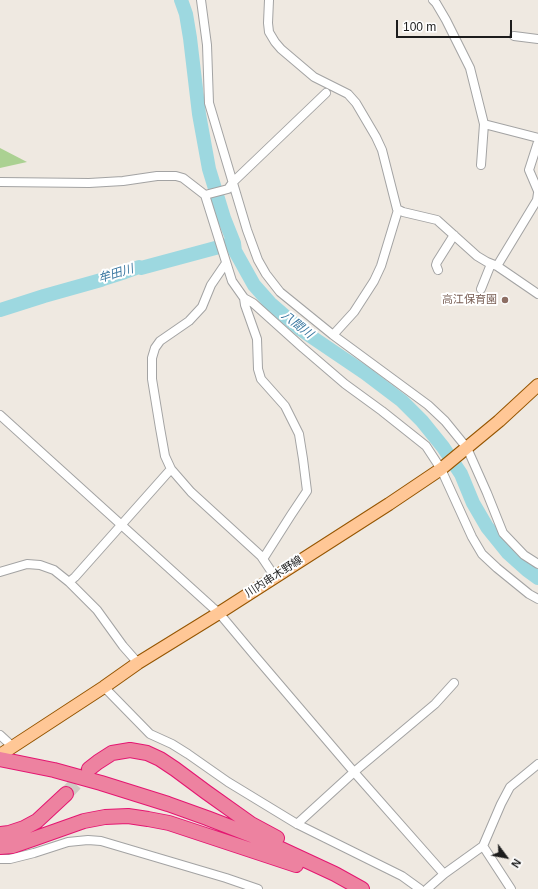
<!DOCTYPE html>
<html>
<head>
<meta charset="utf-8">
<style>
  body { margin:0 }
  #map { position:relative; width:538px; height:889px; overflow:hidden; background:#efe9e1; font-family:Helvetica,sans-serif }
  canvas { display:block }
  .north { position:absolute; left:486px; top:837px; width:40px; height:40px; -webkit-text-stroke:3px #fff; paint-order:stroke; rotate:122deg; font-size:11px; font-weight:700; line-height:16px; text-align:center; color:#1c1c1c }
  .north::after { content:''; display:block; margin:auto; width:14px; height:18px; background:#1c1c1c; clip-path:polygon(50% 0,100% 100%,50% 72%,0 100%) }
  .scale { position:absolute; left:396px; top:20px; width:116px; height:18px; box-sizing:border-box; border:2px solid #1c1c1c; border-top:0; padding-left:5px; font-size:12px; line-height:14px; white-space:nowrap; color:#1c1c1c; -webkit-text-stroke:3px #fff; paint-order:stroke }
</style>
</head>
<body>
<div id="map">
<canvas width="538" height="889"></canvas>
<div class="north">N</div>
<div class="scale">100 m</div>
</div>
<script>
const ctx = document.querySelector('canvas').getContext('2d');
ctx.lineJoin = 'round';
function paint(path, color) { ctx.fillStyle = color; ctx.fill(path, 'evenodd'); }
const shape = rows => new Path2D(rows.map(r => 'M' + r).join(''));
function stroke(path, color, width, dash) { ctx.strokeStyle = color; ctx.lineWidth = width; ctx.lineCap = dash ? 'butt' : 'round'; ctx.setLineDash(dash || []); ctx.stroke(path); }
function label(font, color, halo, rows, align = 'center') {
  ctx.font = font + ' Helvetica,"Noto Sans JP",sans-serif'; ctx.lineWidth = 4; ctx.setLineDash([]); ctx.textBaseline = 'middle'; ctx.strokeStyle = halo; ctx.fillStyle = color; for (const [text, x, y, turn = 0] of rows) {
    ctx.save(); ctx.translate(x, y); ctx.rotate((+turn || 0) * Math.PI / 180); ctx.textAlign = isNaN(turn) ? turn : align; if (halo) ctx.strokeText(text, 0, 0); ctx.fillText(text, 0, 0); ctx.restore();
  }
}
paint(shape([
  [0,148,27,162,0,168]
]), '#abd192');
stroke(shape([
  [181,0,186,14,190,38,199,114,209,169,224,218,234,243,235,251,254,285,270,303,300,329,365,373,402,401,422,421,443,447,461,474,473,503,487,527,508,553,527,570,538,578],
  [0,310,44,296,101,280,103,279,125,272,139,267,141,268,234,243]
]), '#9dd8e0', 14);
stroke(shape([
  [66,794,88,770]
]), '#cfcac3', 14, [14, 7]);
const street = shape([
  [201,0,207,45,209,103,247,230,258,260,266,274,280,292,333,335,428,405,445,421,467,448,487,493,503,533,524,555,538,564],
  [269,0,268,23,269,32,275,42,281,49,314,77,348,94,356,103,376,137,382,150,397,209,403,212,437,220,477,256,487,262,497,266,538,294],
  [433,0,436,3,446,20,470,68,484,124,538,138],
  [514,36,538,39],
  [538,142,529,170,538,191],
  [481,165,484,124],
  [0,182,89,183,123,181,157,176,176,176,183,178,205,195,232,281,244,298,253,303,303,348,345,384,382,411,426,446,441,469,472,537,482,554,497,568,529,594,538,599],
  [205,195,228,189,233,182,326,93],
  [226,263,211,285,202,307,189,321,160,341,155,348,152,358,152,379,160,428,165,456,171,469,191,492,261,556,275,577],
  [497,266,537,200,538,193],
  [438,270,436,265,437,262,454,235],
  [481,289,491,264],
  [244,298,245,305,257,339,258,369,261,379,285,406,299,434,303,459,307,491,291,515,263,559],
  [333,335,354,312,374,281,381,266,398,210],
  [0,415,212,607,219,613,255,656,354,772,444,874],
  [0,572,27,564,40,565,54,570,69,582,97,610,123,646,138,663],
  [69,582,75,577,171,469],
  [104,687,150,734,172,744,188,754,228,782,297,824,402,876,420,889],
  [0,735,13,747],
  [297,824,354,772,435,704,454,683],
  [483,846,511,889],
  [0,859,10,859,34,853,68,842,88,840,101,841,226,878,258,889],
  [427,889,444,874,483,846,501,804,510,787,538,764]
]);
const primary = shape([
  [0,755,104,687,138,663,219,613,389,504,441,469,499,421,538,385]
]);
const highway = shape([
  [0,759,54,770,101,783,168,804,207,818,251,835,335,874,362,889],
  [89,769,98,762,112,753,130,750,147,753,160,759,175,769,206,792,251,824,277,838],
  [0,834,9,833,24,828,37,821,66,794],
  [0,847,13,846,36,838,84,821,105,817,128,816,148,819,169,823,296,865]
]);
stroke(street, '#a3a3a3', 10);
stroke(primary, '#955500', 14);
stroke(highway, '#e41671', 16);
stroke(street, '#fff', 8);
stroke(primary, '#ffc796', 12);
stroke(highway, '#ed82a0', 14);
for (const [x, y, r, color] of [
  [505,300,4,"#8d6e63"]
]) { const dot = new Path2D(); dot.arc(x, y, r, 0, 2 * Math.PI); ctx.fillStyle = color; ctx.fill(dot); stroke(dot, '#fff', 1.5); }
label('11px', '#785e54', '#fff', [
  ["高江保育園",497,300]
], 'right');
label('11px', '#1c1c1c', '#fff', [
  ["川内串木野線",274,577,-33]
]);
label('italic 12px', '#3d79a2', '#fff', [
  ["牟田川",116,274,-17],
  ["八間川",297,325,38]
]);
</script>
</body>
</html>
